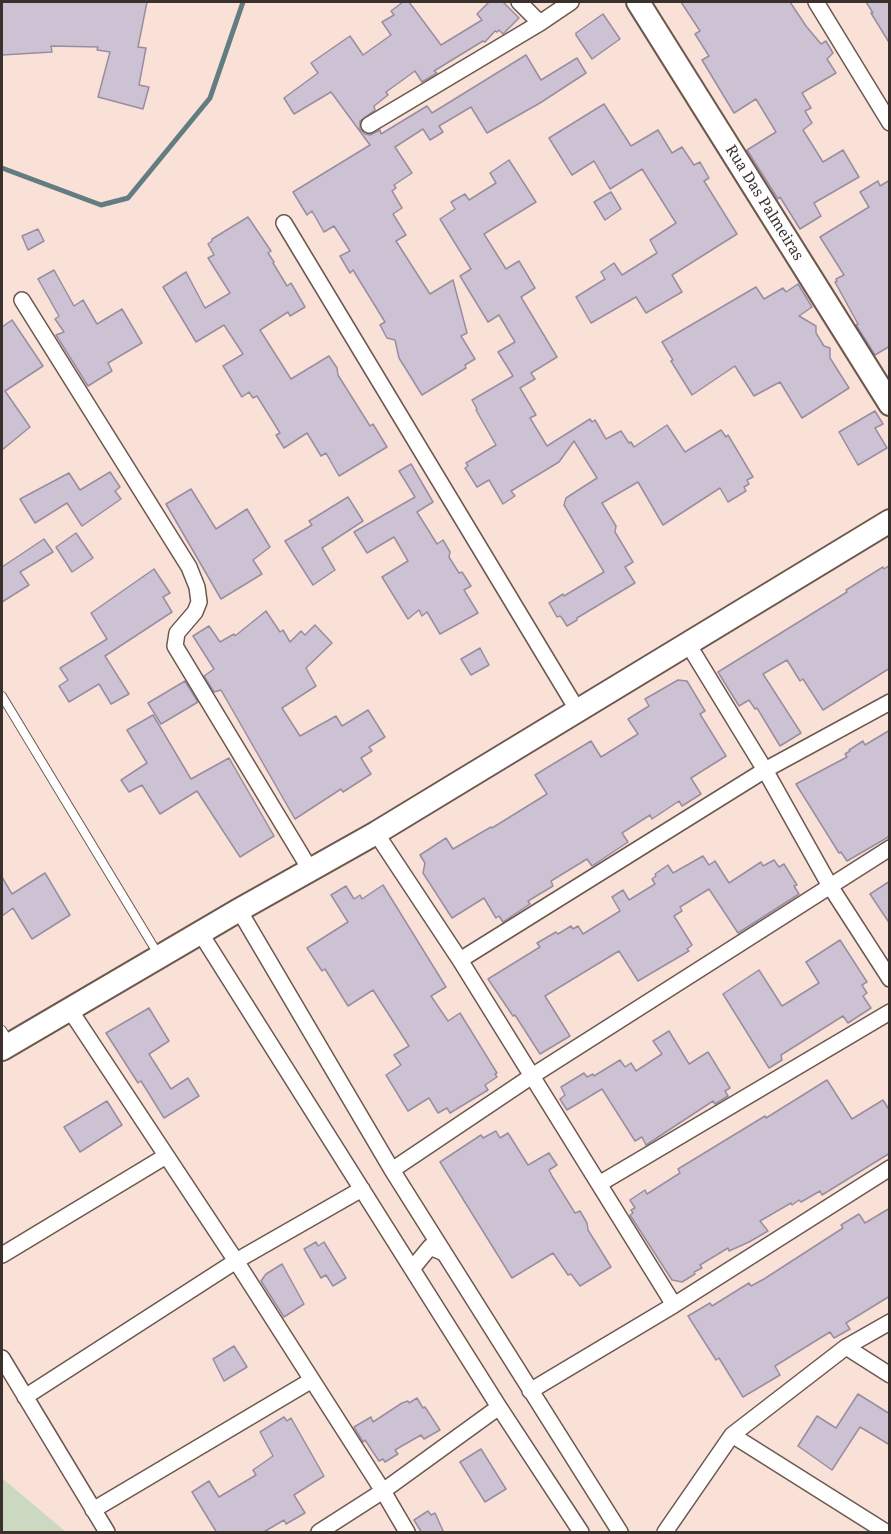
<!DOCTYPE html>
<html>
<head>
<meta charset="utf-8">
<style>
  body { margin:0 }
  #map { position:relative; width:891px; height:1534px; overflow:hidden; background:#f9e1d7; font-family:"Noto Serif",serif }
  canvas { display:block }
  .frame { position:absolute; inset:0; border:3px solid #3a312d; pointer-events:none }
</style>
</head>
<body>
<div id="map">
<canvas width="891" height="1534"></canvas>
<div class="frame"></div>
</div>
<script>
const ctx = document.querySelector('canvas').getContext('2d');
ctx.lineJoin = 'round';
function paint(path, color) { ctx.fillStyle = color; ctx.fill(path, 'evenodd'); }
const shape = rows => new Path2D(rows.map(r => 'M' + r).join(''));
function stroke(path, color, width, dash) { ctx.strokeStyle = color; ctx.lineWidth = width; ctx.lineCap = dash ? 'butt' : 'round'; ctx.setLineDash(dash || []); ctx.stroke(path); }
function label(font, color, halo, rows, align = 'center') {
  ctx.font = font + ' "Noto Serif",serif'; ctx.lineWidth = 4.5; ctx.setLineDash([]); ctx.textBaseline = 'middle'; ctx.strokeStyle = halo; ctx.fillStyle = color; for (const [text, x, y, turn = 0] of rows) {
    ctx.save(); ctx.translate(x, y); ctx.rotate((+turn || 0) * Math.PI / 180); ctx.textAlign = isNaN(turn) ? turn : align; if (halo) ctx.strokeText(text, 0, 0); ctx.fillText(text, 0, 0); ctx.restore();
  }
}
paint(shape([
  [2,1478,66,1532,2,1532]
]), '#ccd9c1');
stroke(shape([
  [2,168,101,205,128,198,210,98,243,2]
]), '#637c82', 5);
const building = shape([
  [2,2,147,2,138,47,146,48,139,85,149,87,143,109,98,97,110,52,97,50,98,47,51,46,52,52,2,55,2,2],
  [403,2,409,2,441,45,482,20,477,14,489,2,503,2,519,18,503,34,499,30,497,32,495,31,485,42,483,41,434,71,437,73,422,82,415,71,386,92,388,95,374,106,375,110,360,121,360,129,365,134,370,135,380,130,381,134,427,106,432,113,526,55,541,80,577,58,586,73,540,103,487,133,471,107,439,126,443,132,430,140,423,129,395,147,412,173,394,185,396,188,392,191,402,208,393,214,406,235,396,241,430,294,453,280,467,333,461,336,475,359,465,365,466,368,422,395,399,358,395,340,387,338,380,325,385,322,353,270,350,273,340,256,350,251,334,226,324,232,312,211,307,215,293,192,370,145,331,92,294,114,284,98,318,73,311,63,350,36,363,55,391,35,382,22,394,15,391,11,403,2],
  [681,2,790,2,806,26,821,44,826,41,833,53,827,59,836,73,802,93,811,108,805,111,812,123,803,130,823,162,843,150,859,177,814,203,821,216,800,229,780,197,778,199,747,150,776,132,756,99,734,113,702,60,709,56,695,34,700,31,681,2],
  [866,2,890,2,890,44,871,13,873,13,866,2],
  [603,14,620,39,592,59,576,35,576,33,603,14],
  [604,104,631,146,658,130,672,153,682,147,694,165,700,162,709,178,704,181,737,234,672,275,682,292,646,313,636,297,591,323,576,297,605,279,601,272,614,263,622,275,657,253,650,240,676,223,642,169,610,189,594,161,572,175,562,159,549,138,604,104],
  [509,160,536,202,484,234,506,269,519,261,535,288,521,297,557,357,531,373,535,379,520,388,536,415,530,418,547,446,590,419,592,422,595,420,606,439,621,431,629,443,631,442,634,447,667,425,685,452,721,430,726,437,728,435,753,477,747,480,749,484,744,487,746,491,728,502,720,488,663,525,638,482,602,503,616,526,615,532,633,562,625,567,635,583,577,618,577,620,567,626,562,618,560,616,557,617,549,603,563,594,564,596,604,572,564,505,566,498,597,478,574,441,559,462,511,491,515,496,503,504,489,480,477,487,465,468,468,466,466,463,496,445,476,410,477,409,472,400,513,376,498,352,515,342,499,315,488,322,460,276,471,269,440,219,455,209,451,202,465,194,469,200,496,183,490,173,509,160],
  [890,180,890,346,875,355,856,325,858,324,835,282,837,281,836,279,844,275,820,237,869,207,860,192,878,181,880,186,890,180],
  [611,192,621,209,605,220,594,202,611,192],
  [248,217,271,251,268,253,274,262,273,263,287,286,291,283,305,307,290,316,288,312,260,330,291,379,329,356,337,368,338,375,370,426,373,424,387,447,339,476,326,453,321,456,307,433,284,448,276,435,280,433,257,396,253,398,249,392,242,397,223,366,243,354,224,325,196,342,163,287,186,272,205,308,230,293,208,258,214,255,208,244,212,241,212,239,248,217],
  [38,229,44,241,28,250,22,236,38,229],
  [54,270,74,306,83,300,97,324,122,309,142,343,108,363,112,371,88,386,56,335,64,332,55,319,59,316,38,279,54,270],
  [798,284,812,307,799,316,816,326,816,333,824,346,830,348,830,358,849,388,802,418,780,382,754,396,735,366,692,395,671,361,673,360,662,342,756,287,764,299,783,288,786,292,798,284],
  [12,320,43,366,5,391,30,427,2,450,2,327,12,320],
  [875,411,883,424,875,428,887,448,858,465,839,432,875,411],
  [411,464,433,502,417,512,437,544,443,540,450,552,449,557,459,573,462,572,471,586,464,590,478,613,440,634,427,612,422,616,419,610,408,619,382,577,408,561,394,537,367,553,354,532,415,497,399,471,411,464],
  [110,472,120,487,115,491,121,499,82,526,67,503,35,523,20,499,69,473,80,490,110,472],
  [191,489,216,529,247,509,270,547,253,560,262,574,221,599,166,504,191,489],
  [348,497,363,521,322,548,335,570,313,585,285,541,312,525,309,521,348,497],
  [76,533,93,558,72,572,56,547,76,533],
  [44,539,53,552,20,572,29,585,2,602,2,567,44,539],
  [890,565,890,668,823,710,803,679,800,681,787,660,763,674,801,733,780,746,757,708,755,709,749,700,739,706,718,672,847,592,846,590,883,567,884,569,890,565],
  [154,569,170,593,163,597,172,612,105,656,129,694,111,704,99,684,69,702,59,686,68,680,60,668,107,639,91,613,154,569],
  [266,611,280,632,283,630,290,642,301,631,305,635,315,625,332,643,306,668,316,686,282,708,300,736,336,716,342,726,368,710,385,737,369,747,372,751,361,758,371,774,343,792,341,789,295,819,221,690,214,692,204,676,214,669,193,636,209,626,220,642,234,634,235,636,266,611],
  [480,648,489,665,471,675,461,659,480,648],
  [678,680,687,681,705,711,700,714,726,756,691,778,701,794,682,806,679,801,652,819,650,815,622,833,628,842,592,866,587,859,551,881,553,886,528,901,530,904,503,922,499,916,496,918,484,898,452,918,423,873,425,863,420,855,446,838,453,849,491,827,492,828,547,794,535,775,591,741,601,757,638,734,628,719,649,706,645,699,678,680],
  [185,681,198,702,161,724,148,703,185,681],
  [153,715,191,779,229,758,274,836,240,857,197,791,160,814,142,785,129,792,121,780,147,763,127,730,153,715],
  [890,730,890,836,847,861,841,852,839,853,796,784,847,757,845,754,850,751,849,750,863,741,865,745,890,730],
  [703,856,709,865,715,861,729,883,761,862,763,866,774,860,779,867,784,864,797,885,794,886,799,894,738,933,709,889,680,907,682,911,674,916,692,945,687,949,689,951,638,981,619,951,545,996,570,1036,540,1054,515,1015,513,1016,488,979,540,947,537,943,556,932,558,934,571,926,573,929,578,926,583,934,620,911,612,897,623,890,629,900,655,884,652,879,656,876,655,874,668,865,673,873,703,856],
  [45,873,70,915,32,939,13,908,2,916,2,877,12,894,45,873],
  [890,881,890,924,870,894,890,881],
  [383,885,446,987,431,996,448,1021,460,1013,497,1073,495,1074,497,1077,485,1085,488,1090,450,1113,447,1108,438,1113,429,1098,408,1111,386,1075,401,1065,394,1055,409,1046,373,990,348,1006,325,969,322,971,307,948,348,922,331,895,346,886,354,899,360,895,362,899,383,885],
  [840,940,867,982,862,985,867,993,863,996,871,1008,848,1023,843,1016,781,1055,782,1060,769,1068,723,994,759,970,782,1006,819,983,806,962,840,940],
  [149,1008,169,1041,149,1054,171,1089,188,1078,199,1096,164,1118,141,1081,138,1083,106,1033,149,1008],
  [669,1031,689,1064,708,1052,730,1088,725,1091,728,1096,715,1104,713,1101,646,1145,642,1137,635,1141,602,1089,567,1110,560,1099,565,1095,561,1087,584,1073,587,1077,593,1074,594,1076,620,1060,625,1067,631,1063,636,1071,662,1054,653,1041,669,1031],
  [827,1080,852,1119,883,1100,890,1111,890,1153,822,1195,820,1191,801,1202,799,1200,792,1205,791,1203,760,1221,768,1231,749,1242,729,1251,728,1248,700,1265,702,1268,694,1272,695,1274,682,1282,672,1280,630,1215,633,1213,631,1210,635,1208,630,1200,645,1190,647,1194,680,1173,678,1169,765,1116,766,1118,827,1080],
  [107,1101,122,1125,80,1152,64,1127,107,1101],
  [496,1131,500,1138,508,1133,528,1165,549,1153,557,1165,549,1170,552,1176,575,1213,580,1211,587,1223,588,1230,611,1267,580,1286,571,1274,568,1275,553,1253,512,1278,440,1162,481,1135,483,1138,496,1131],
  [890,1208,890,1296,846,1323,850,1329,834,1338,830,1332,775,1366,780,1375,743,1397,719,1358,716,1360,688,1316,710,1303,712,1306,749,1283,751,1286,764,1279,843,1228,841,1225,859,1214,865,1223,890,1208],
  [316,1242,318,1246,324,1242,346,1278,333,1286,326,1275,321,1278,304,1249,316,1242],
  [282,1264,304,1304,284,1317,261,1281,266,1274,282,1264],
  [234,1346,247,1367,224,1381,213,1359,234,1346],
  [858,1394,890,1414,890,1445,860,1427,832,1470,798,1446,817,1416,836,1428,858,1394],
  [417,1398,423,1408,425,1407,440,1430,424,1439,421,1435,395,1450,398,1454,385,1462,383,1459,379,1461,365,1440,363,1442,354,1427,371,1417,373,1422,402,1403,408,1401,409,1403,417,1398],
  [284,1417,287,1421,291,1418,324,1476,294,1495,305,1513,286,1524,284,1520,262,1533,217,1533,192,1492,209,1481,219,1497,256,1475,253,1470,273,1456,260,1432,284,1417],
  [481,1449,506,1489,485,1502,460,1462,481,1449],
  [428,1511,431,1515,435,1513,444,1533,422,1533,414,1520,428,1511]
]);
paint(building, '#cdc1d4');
stroke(building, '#998da0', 1.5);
const lane = shape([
  [2,696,158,954],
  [2,1030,10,1043]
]);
const street = shape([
  [519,2,540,23],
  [816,2,890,123],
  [369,125,540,23,571,2],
  [284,223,578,711],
  [22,300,189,567,197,587,199,602,195,612,177,633,175,646,311,871],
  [688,644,765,770,830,886,890,979],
  [376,833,460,960,674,1305],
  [239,910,392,1170,620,1532],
  [201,934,499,1407,581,1532],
  [460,960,765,770,890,702],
  [70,1010,236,1261,383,1491,407,1532],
  [392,1170,532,1076,890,848],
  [599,1184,890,1012],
  [2,1255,166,1156],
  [412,1269,430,1247,444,1253],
  [846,1347,890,1375],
  [2,1358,107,1532],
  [530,1391,674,1305,890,1168],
  [25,1397,236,1261,362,1189],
  [732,1435,886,1532],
  [93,1510,312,1380],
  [319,1532,383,1491,499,1407],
  [665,1532,732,1435,846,1347,890,1322]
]);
const secondary = shape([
  [638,2,890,404],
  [2,1049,239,910,376,833,890,521]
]);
stroke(lane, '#6c584f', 10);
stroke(street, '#6c584f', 18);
stroke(secondary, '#6c584f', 26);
stroke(lane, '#fff', 8);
stroke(street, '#fff', 15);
stroke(secondary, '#fff', 22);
label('15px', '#3a312d', '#fff', [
  ["Rua Das Palmeiras",764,203,58]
]);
</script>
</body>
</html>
